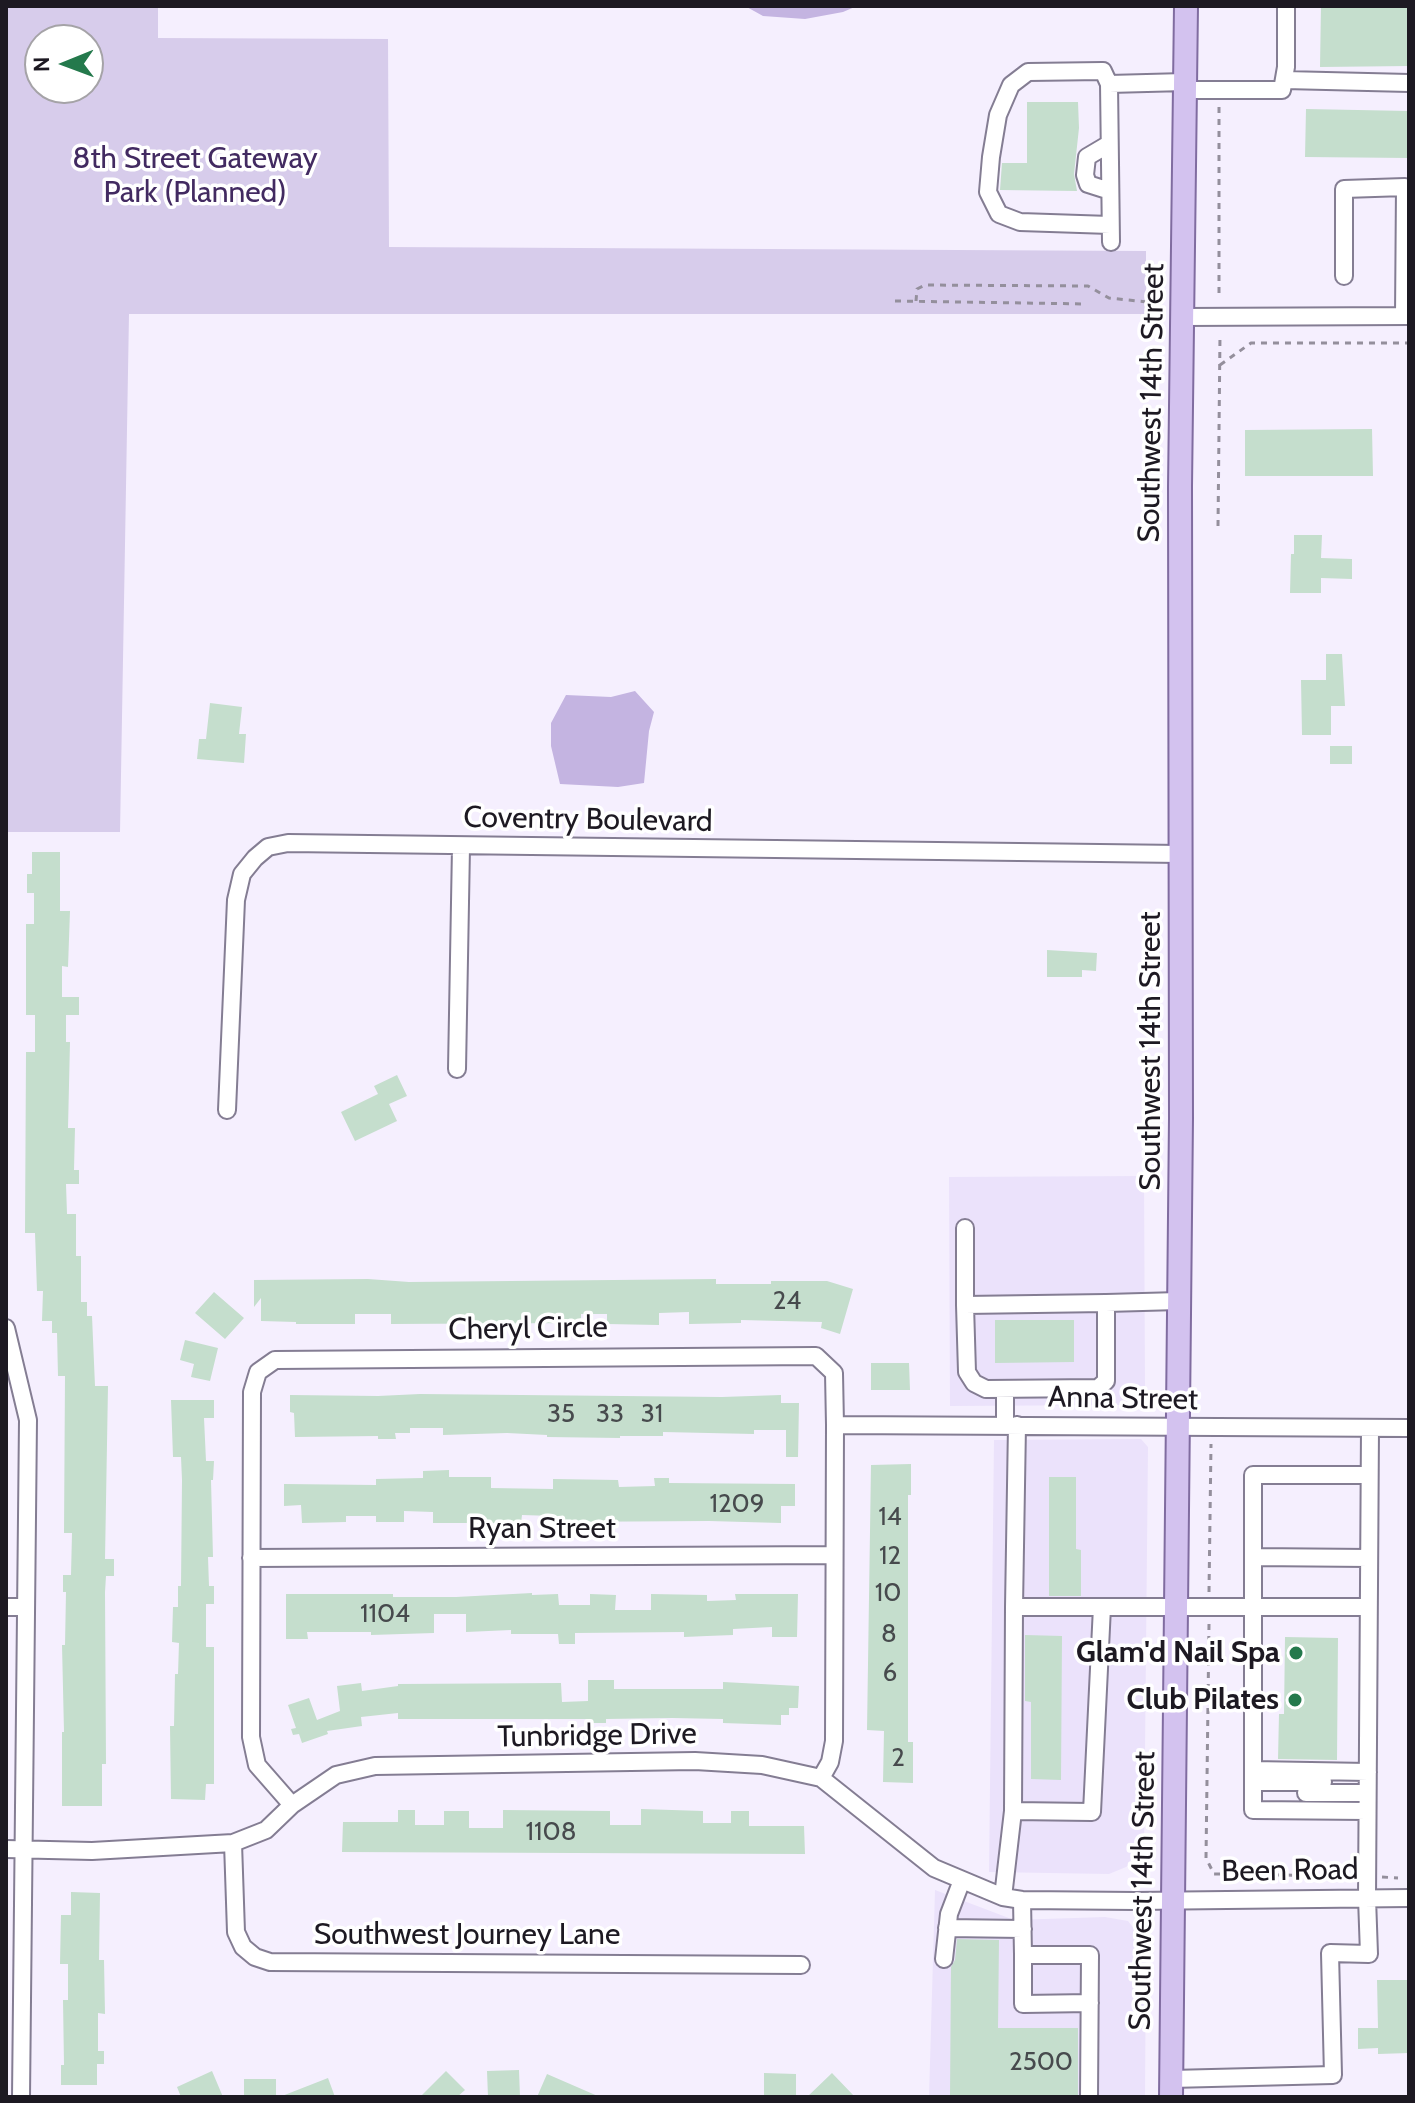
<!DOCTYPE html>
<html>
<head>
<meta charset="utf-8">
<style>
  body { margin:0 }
  #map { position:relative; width:1415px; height:2103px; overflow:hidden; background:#f5effe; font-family:Cabin,sans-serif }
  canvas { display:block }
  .frame { position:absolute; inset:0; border:8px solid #1d1922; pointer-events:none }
  .north { position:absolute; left:24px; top:24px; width:80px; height:80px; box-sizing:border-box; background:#fff; border:2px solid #a5a3a7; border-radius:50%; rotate:269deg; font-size:22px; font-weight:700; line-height:32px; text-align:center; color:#1d1922 }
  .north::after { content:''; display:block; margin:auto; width:28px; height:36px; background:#24794c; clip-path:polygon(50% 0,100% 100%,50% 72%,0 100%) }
</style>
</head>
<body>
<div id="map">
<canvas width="1415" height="2103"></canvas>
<div class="frame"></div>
<div class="north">N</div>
</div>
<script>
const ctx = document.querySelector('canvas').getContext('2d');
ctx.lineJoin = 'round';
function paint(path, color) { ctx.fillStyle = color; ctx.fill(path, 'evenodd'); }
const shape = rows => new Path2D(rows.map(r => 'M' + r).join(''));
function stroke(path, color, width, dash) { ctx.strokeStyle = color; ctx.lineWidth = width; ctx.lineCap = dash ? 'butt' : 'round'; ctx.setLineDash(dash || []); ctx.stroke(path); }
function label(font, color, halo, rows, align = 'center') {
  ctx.font = font + ' Cabin,sans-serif'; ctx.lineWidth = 7; ctx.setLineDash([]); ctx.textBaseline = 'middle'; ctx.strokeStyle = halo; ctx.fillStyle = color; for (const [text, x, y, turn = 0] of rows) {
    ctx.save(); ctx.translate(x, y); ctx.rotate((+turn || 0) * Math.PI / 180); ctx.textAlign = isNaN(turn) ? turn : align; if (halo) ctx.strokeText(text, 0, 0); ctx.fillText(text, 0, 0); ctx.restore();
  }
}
paint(shape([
  [1144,1176,1145,1388,1123,1405,950,1406,949,1177],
  [1141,1439,1148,1447,1144,1853,1126,1867,1109,1874,989,1872,994,1440],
  [935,1890,1014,1920,1105,1917,1128,1921,1146,1944,1145,2097,929,2097]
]), '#ebe2fb');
paint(shape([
  [6,6,158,6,158,38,388,39,389,247,1146,251,1146,314,129,314,120,832,6,832],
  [40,40,88,40,88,88,40,88]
]), '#d7cceb');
paint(shape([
  [745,6,857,6,843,12,805,19,763,16],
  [635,691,654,712,649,731,644,783,618,787,560,784,551,746,551,723,566,695,611,697]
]), '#c4b4e1');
paint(shape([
  [1321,6,1409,6,1409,66,1320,67],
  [1027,102,1078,102,1079,128,1074,174,1077,191,1000,190,1002,163,1027,163],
  [1306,109,1409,111,1409,158,1305,157],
  [1372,429,1373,476,1245,476,1245,430],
  [1294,535,1322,535,1321,558,1352,559,1352,579,1321,578,1321,593,1290,593,1291,554,1294,554],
  [1326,654,1342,654,1345,706,1331,706,1331,735,1302,735,1301,680,1326,680],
  [210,703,242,707,239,734,246,734,244,763,197,759,199,739,206,739],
  [1330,746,1352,746,1352,764,1330,764],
  [32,852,60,852,60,911,70,911,68,967,62,966,62,997,79,997,79,1015,66,1015,66,1042,70,1042,68,1128,75,1128,74,1170,79,1170,79,1184,66,1184,67,1214,76,1214,76,1256,81,1256,81,1302,87,1302,87,1316,92,1316,95,1386,108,1386,105,1559,114,1559,114,1576,106,1576,105,1592,106,1764,102,1764,102,1806,62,1806,62,1732,64,1732,62,1645,65,1645,66,1592,63,1592,63,1575,71,1575,72,1533,64,1533,65,1376,58,1376,57,1333,52,1333,52,1321,42,1321,43,1291,37,1291,35,1233,25,1233,26,1052,35,1052,35,1015,26,1015,26,924,34,924,34,893,27,893,27,874,32,874],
  [1047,950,1097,953,1096,971,1082,970,1082,977,1047,977],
  [397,1075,407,1096,389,1104,397,1121,355,1141,341,1112,378,1094,374,1086],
  [368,1279,409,1282,716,1279,716,1284,771,1284,771,1281,827,1281,853,1289,840,1334,821,1328,822,1322,741,1320,741,1323,689,1324,689,1312,659,1313,659,1325,607,1324,607,1314,581,1314,581,1323,391,1324,391,1314,355,1314,355,1324,296,1324,296,1322,261,1321,261,1298,254,1307,254,1280],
  [214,1292,244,1318,225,1339,195,1313],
  [995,1320,1074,1320,1074,1362,995,1363],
  [185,1340,218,1348,210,1381,191,1377,194,1364,180,1360],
  [871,1363,909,1363,910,1390,871,1390],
  [420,1394,722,1397,781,1395,781,1403,799,1403,798,1457,786,1457,786,1430,754,1430,754,1434,663,1432,663,1436,620,1436,620,1438,547,1437,547,1435,507,1433,443,1435,443,1428,410,1428,410,1433,395,1433,396,1439,378,1439,378,1436,295,1437,294,1413,290,1412,290,1395,378,1396],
  [171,1400,214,1400,214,1418,204,1418,206,1461,214,1461,213,1480,211,1480,213,1557,208,1557,209,1586,214,1586,214,1604,206,1604,206,1647,214,1647,214,1784,206,1784,205,1800,171,1799,170,1726,174,1726,175,1674,178,1674,179,1643,172,1642,173,1607,178,1607,178,1586,181,1586,182,1480,181,1457,173,1457],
  [911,1464,911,1495,908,1495,908,1742,913,1742,913,1783,883,1782,884,1731,867,1730,871,1465],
  [449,1470,449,1477,491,1477,491,1488,553,1489,553,1479,618,1480,619,1487,655,1486,654,1478,669,1478,669,1483,795,1484,795,1506,781,1506,781,1523,709,1521,553,1522,553,1516,522,1515,521,1523,433,1523,433,1512,404,1511,404,1522,376,1522,376,1516,346,1516,346,1522,302,1523,301,1505,284,1506,284,1484,376,1485,376,1479,423,1478,423,1471],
  [1049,1477,1076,1477,1076,1549,1081,1550,1081,1596,1049,1596],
  [532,1593,532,1595,558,1594,559,1605,590,1605,590,1594,616,1595,615,1610,651,1610,651,1594,707,1595,707,1601,736,1600,735,1594,798,1594,797,1637,772,1637,772,1627,733,1629,733,1635,707,1636,684,1637,684,1632,575,1633,575,1644,559,1644,558,1634,511,1634,511,1630,466,1632,466,1614,434,1614,434,1633,371,1635,371,1632,307,1632,308,1639,286,1639,286,1594,393,1594,393,1597,456,1597],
  [1025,1635,1062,1636,1061,1780,1031,1779,1031,1702,1025,1701],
  [1285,1637,1338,1638,1337,1760,1278,1759,1279,1714,1284,1714],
  [588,1680,614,1680,614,1689,723,1689,723,1682,799,1686,798,1708,789,1708,789,1715,781,1715,781,1725,723,1723,723,1719,672,1718,606,1719,606,1723,588,1723,588,1719,398,1719,398,1713,361,1717,362,1726,327,1731,328,1734,302,1743,299,1734,293,1735,291,1729,296,1728,288,1705,309,1698,317,1720,340,1711,337,1686,361,1683,362,1691,398,1686,398,1684,561,1683,562,1702,588,1701],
  [641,1809,703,1811,703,1823,731,1823,731,1811,749,1811,749,1826,804,1826,805,1854,342,1852,343,1822,398,1822,398,1810,415,1810,415,1825,444,1825,444,1811,469,1811,469,1828,503,1828,503,1810,610,1811,610,1825,641,1825],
  [71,1892,100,1893,99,1960,104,1960,105,2014,98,2013,98,2051,104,2051,104,2064,97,2064,97,2085,61,2085,61,2065,64,2065,63,2000,68,2000,68,1964,60,1964,61,1915,71,1915],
  [957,1939,999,1940,998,2028,1078,2028,1078,2097,950,2097,951,1967,955,1960],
  [1377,1980,1409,1980,1409,2053,1378,2054,1378,2048,1358,2049,1358,2028,1378,2028],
  [519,2070,520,2097,488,2097,487,2071],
  [212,2071,223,2097,181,2097,177,2087],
  [446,2071,465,2090,457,2097,420,2097],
  [764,2073,796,2074,796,2097,764,2097],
  [832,2073,855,2097,807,2097],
  [547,2074,600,2097,537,2097],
  [328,2078,335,2097,282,2097,282,2096],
  [244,2079,276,2079,276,2097,244,2097]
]), '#c5decd');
const minor = shape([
  [1285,80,1409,83],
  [1109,84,1111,242],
  [1185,90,1282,90,1286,67,1286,6],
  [1109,144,1087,157,1085,175,1088,184,1110,191],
  [1110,225,1020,222,999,214,988,192,991,157,998,115,1011,85,1028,72,1103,71,1109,84,1185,82],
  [1344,276,1344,189,1405,187,1404,316],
  [1183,317,1409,316],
  [457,1069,461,847],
  [227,1110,236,900,242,874,255,858,268,847,288,843,1181,854],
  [965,1228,965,1305],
  [1106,1303,1106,1381,1098,1388,986,1389,974,1383,967,1372,965,1305,1106,1303,1179,1301],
  [6,1328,28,1420,21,2097],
  [1005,1389,1005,1425],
  [835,1425,1409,1428],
  [1017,1425,1014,1607,1102,1607],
  [1253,1557,1369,1558],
  [251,1558,834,1555],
  [6,1607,24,1607],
  [1253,1770,1368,1772],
  [1253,1782,1323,1782],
  [1306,1793,1367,1793],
  [292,1805,257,1765,251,1737,252,1392,258,1372,275,1360,816,1356,834,1373,835,1425,834,1741,830,1762,821,1778],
  [1013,1811,1014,1607],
  [1367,1811,1253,1810,1253,1475,1369,1475],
  [233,1843,236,1932,243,1947,255,1957,270,1962,801,1965],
  [6,1849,92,1851,233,1843,266,1830,292,1805,336,1775,375,1766,695,1761,762,1765,821,1778,934,1868,1003,1897,1022,1900,1136,1901,1409,1898],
  [1003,1897,1013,1811,1092,1812,1102,1607,1368,1607],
  [1022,1900,1023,1955,1090,1955,1089,2097],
  [947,1928,1023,1929],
  [1023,1955,1023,2004,1090,2003],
  [944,1959,949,1914,962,1880],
  [1171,2079,1333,2075,1330,1953,1369,1954,1367,1898,1370,1428]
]);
const major = shape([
  [1171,2097,1181,1118,1180,486,1186,6]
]);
stroke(minor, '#847d93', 20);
stroke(major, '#806ca0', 26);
stroke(shape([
  [1219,107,1219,299],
  [895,301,1087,304],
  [916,301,917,289,925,285,1088,286,1109,298,1157,303],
  [1220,365,1251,343,1409,343],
  [1218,526,1220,335],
  [1209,1592,1211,1444],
  [1209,1624,1206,1858,1214,1874,1350,1876],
  [1382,1877,1398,1878]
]), '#948f9c', 3, [6, 6]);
stroke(minor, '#fff', 16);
stroke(major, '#d3c2ef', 22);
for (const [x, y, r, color] of [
  [1296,1653,8,"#24794c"],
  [1295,1700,8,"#24794c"]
]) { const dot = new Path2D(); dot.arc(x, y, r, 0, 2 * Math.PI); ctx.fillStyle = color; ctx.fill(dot); stroke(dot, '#fff', 3); }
label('26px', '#474a4d', null, [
  ["24",787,1301],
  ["35",561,1414],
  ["33",610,1414],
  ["31",652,1414],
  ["1209",737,1504],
  ["14",890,1517],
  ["12",890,1556],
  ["10",888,1593],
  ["1104",385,1614],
  ["8",889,1634],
  ["6",890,1673],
  ["2",898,1758],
  ["1108",551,1832],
  ["2500",1041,2062]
]);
label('30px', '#422a61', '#fff', [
  ["8th Street Gateway",195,159],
  ["Park (Planned)",195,193]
]);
label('30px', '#1d1922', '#fff', [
  ["Southwest 14th Street",1152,403,-89],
  ["Coventry Boulevard",588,820,1],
  ["Southwest 14th Street",1151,1051,-90],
  ["Cheryl Circle",528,1329,-1],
  ["Anna Street",1123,1399,1],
  ["Ryan Street",542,1529],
  ["Tunbridge Drive",597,1736,-1],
  ["Been Road",1290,1871,-1],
  ["Southwest 14th Street",1143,1891,-89],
  ["Southwest Journey Lane",467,1935]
]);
label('bold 30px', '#1d1922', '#fff', [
  ["Glam'd Nail Spa",1280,1653],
  ["Club Pilates",1279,1700]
], 'right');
</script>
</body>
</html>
